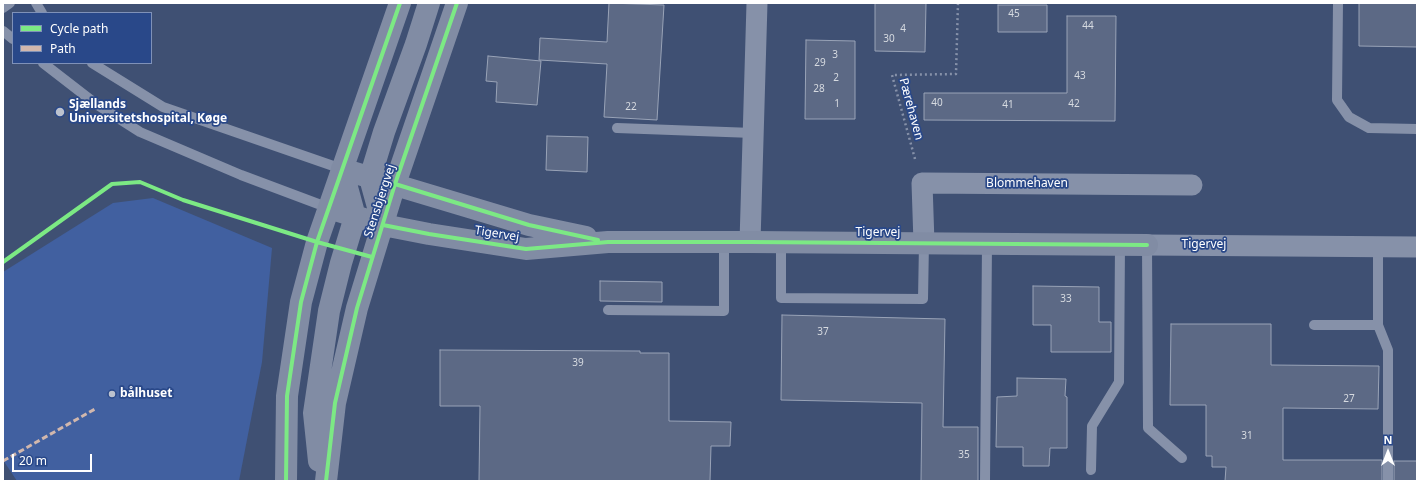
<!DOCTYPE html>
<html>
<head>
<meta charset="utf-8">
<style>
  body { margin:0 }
  #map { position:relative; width:1420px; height:484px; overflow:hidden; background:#3f5073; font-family:"Noto Sans",sans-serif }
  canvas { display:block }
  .frame { position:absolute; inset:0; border:4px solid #fff; pointer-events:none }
  .legend { position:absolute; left:12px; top:12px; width:140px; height:52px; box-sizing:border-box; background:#294889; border:1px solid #7f91b8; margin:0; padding:5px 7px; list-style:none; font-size:12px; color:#fff }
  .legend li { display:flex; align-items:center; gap:8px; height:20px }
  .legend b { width:20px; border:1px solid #7f91b8 }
  .north { position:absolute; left:1368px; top:432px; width:40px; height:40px; -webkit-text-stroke:3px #294889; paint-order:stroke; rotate:0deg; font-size:11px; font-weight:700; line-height:16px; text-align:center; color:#fff }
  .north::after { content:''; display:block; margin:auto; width:14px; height:18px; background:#fff; clip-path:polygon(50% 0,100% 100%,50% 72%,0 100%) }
  .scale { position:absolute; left:12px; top:454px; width:80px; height:18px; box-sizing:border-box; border:2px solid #fff; border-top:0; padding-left:5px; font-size:12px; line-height:14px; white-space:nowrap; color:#fff; -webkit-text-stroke:3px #294889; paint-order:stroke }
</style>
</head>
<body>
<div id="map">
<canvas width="1420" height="484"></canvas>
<div class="frame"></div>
<ul class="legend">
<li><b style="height:5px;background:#7ce984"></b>Cycle path</li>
<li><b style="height:5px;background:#d1b7ad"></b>Path</li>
</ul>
<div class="north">N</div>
<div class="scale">20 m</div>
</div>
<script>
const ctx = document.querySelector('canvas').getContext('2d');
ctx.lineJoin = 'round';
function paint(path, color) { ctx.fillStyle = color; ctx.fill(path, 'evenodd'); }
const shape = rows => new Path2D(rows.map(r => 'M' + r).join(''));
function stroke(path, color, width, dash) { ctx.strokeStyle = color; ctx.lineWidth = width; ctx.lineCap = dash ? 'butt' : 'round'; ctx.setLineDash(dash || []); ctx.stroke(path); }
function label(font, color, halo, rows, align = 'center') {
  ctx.font = font + ' "Noto Sans",sans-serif'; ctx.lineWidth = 3.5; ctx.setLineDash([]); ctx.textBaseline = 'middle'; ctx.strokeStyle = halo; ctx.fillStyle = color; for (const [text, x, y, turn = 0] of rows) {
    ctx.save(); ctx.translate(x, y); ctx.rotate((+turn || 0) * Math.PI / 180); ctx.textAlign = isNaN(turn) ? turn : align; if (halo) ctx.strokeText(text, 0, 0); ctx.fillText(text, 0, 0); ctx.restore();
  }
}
paint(shape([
  [153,198,272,248,262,362,239,481,17,481,3,460,3,272,113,203]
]), '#4160a0');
const building = shape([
  [609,3,664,5,657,120,604,117,607,64,539,60,540,38,607,42,609,3],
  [875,3,926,3,925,52,875,51,875,3],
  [1359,3,1417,3,1417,47,1359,46,1359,3],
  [998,5,1047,5,1047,32,998,32,998,5],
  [1067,16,1116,16,1115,121,924,120,924,93,1067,93,1067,16],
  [806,40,855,41,855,119,805,119,806,40],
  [488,56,541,61,537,105,496,102,497,82,486,81,488,56],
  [547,136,588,137,587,172,546,170,547,136],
  [600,281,662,282,662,302,600,301,600,281],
  [1033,286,1099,287,1099,322,1111,322,1111,352,1051,352,1051,325,1033,325,1033,286],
  [782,315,945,319,943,427,978,427,978,481,921,481,922,403,781,400,782,315],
  [1171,324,1271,324,1271,365,1379,366,1378,409,1283,408,1283,460,1382,460,1382,481,1225,481,1226,467,1212,467,1212,456,1206,456,1206,405,1170,405,1171,324],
  [440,350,640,351,640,353,669,353,669,421,731,422,730,446,711,446,710,481,479,481,480,406,440,406,440,350],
  [1017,378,1066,379,1065,396,1067,397,1067,448,1050,448,1049,466,1023,466,1023,447,996,447,997,397,1017,396,1017,378],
  [1394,461,1417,461,1417,481,1394,481,1394,461]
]);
paint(building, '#5c6985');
stroke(building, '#99a3b7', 1);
stroke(shape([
  [915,159,892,75,956,74,958,3]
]), '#8691a9', 2.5, [2, 3]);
stroke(shape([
  [36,3,42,13],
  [1338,3,1337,100,1349,117,1369,128,1417,129],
  [3,8,10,3],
  [3,31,13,39],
  [43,63,96,104,140,132,241,175,329,208],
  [92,63,163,107,342,169],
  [617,128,753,133],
  [781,242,781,298,923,299,924,243],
  [1147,245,1148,428,1182,458],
  [608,310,724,311,724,242],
  [1314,325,1378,325,1378,246],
  [1378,325,1388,350,1388,481],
  [1091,470,1092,426,1119,382,1120,244],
  [985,481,987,243]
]), '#8691a9', 10);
stroke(shape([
  [750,242,757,3],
  [924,243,922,183,1192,185],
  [1147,245,1417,247]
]), '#8691a9', 21);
stroke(shape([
  [342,169,529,225,586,237],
  [329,208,383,225,429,234,526,249,608,242,750,242,1147,245],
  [383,225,370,178,384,132,416,44,429,3],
  [319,461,314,413,329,311,341,263,355,217,342,169],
  [286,481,287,396,301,302,317,242,400,3],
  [326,481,335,403,357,308,395,184,457,3]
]), '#818ca4', 22);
stroke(shape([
  [3,461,95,409]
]), '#d1b7ad', 3, [6, 3]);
stroke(shape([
  [395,184,529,225,598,240],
  [383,225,429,234,526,249,608,242,750,242,1147,245],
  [3,262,112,184,140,182,183,200,317,242,372,257],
  [286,481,287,396,301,302,317,242,400,3],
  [326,481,335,403,357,308,395,184,457,3]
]), '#7ce984', 4);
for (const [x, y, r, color] of [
  [60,112,5,"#bcc2ce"],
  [112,394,4,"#bcc2ce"]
]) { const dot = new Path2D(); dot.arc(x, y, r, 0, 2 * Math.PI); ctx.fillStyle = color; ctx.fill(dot); stroke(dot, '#294889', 1.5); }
label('10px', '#d6dae0', null, [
  ["45",1014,14],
  ["44",1088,26],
  ["4",903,29],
  ["30",889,39],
  ["3",835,55],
  ["29",820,63],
  ["43",1080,76],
  ["2",836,78],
  ["28",819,89],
  ["40",937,103],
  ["1",837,104],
  ["42",1074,104],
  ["41",1008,105],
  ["22",631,107],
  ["33",1066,299],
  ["37",823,332],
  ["39",578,363],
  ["27",1349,399],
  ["31",1247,436],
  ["35",964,455]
]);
label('bold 12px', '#fff', '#294889', [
  ["Sjællands",69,105],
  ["Universitetshospital, Køge",69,119],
  ["bålhuset",120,394]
], 'left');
label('12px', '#fff', '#294889', [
  ["Pærehaven",911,109,75],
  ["Blommehaven",1027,184],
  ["Stensbjergvej",380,201,-72],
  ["Tigervej",878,233],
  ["Tigervej",497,234,9],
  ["Tigervej",1204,245]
]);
</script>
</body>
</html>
